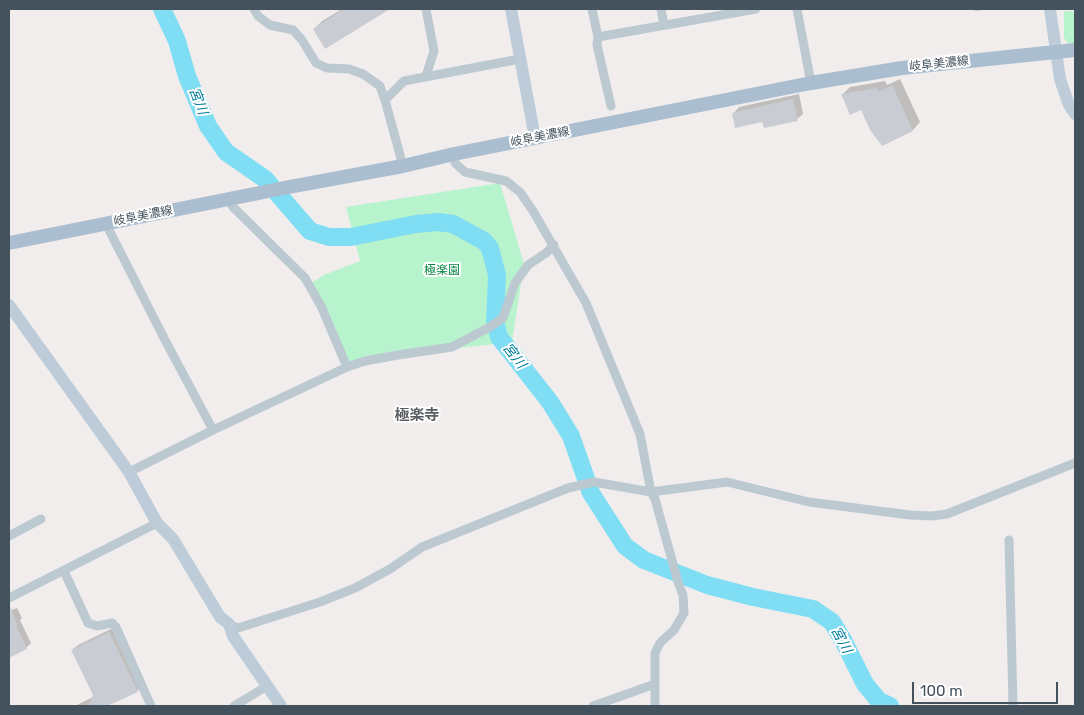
<!DOCTYPE html>
<html>
<head>
<meta charset="utf-8">
<style>
  body { margin:0 }
  #map { position:relative; width:1084px; height:715px; overflow:hidden; background:#f1eded; font-family:Rubik,sans-serif }
  canvas { display:block }
  .frame { position:absolute; inset:0; border:10px solid #44525d; pointer-events:none }
  .scale { position:absolute; left:912px; top:682px; width:146px; height:22px; box-sizing:border-box; border:2px solid #44525d; border-top:0; padding-left:6px; font-size:15px; line-height:18px; white-space:nowrap; color:#44525d; -webkit-text-stroke:4px #fff; paint-order:stroke }
</style>
</head>
<body>
<div id="map">
<canvas width="1084" height="715"></canvas>
<div class="frame"></div>
<div class="scale">100 m</div>
</div>
<script>
const ctx = document.querySelector('canvas').getContext('2d');
ctx.lineJoin = 'round';
function paint(path, color) { ctx.fillStyle = color; ctx.fill(path, 'evenodd'); }
const shape = rows => new Path2D(rows.map(r => 'M' + r).join(''));
function stroke(path, color, width, dash) { ctx.strokeStyle = color; ctx.lineWidth = width; ctx.lineCap = dash ? 'butt' : 'round'; ctx.setLineDash(dash || []); ctx.stroke(path); }
function label(font, color, halo, rows, align = 'center') {
  ctx.font = font + ' Rubik,"Noto Sans JP",sans-serif'; ctx.lineWidth = 4; ctx.setLineDash([]); ctx.textBaseline = 'middle'; ctx.strokeStyle = halo; ctx.fillStyle = color; for (const [text, x, y, turn = 0] of rows) {
    ctx.save(); ctx.translate(x, y); ctx.rotate((+turn || 0) * Math.PI / 180); ctx.textAlign = isNaN(turn) ? turn : align; if (halo) ctx.strokeText(text, 0, 0); ctx.fillText(text, 0, 0); ctx.restore();
  }
}
paint(shape([
  [1064,11,1075,12,1075,52,1064,38],
  [500,183,524,264,512,342,398,355,347,367,308,285,324,275,360,261,346,207]
]), '#b7f3cd');
paint(shape([
  [342,9,388,9,326,48,314,29,322,21],
  [975,9,994,9,975,11],
  [900,79,920,122,913,130,882,144,862,108,843,94,850,87,885,81,887,85],
  [799,94,803,114,797,119,763,120,734,113,739,107],
  [17,608,22,618,20,620,31,643,26,648,9,656,9,611],
  [115,627,143,686,137,691,104,706,75,706,93,697,94,695,72,650,78,645]
]), '#0003');
stroke(shape([
  [162,9,177,41,187,76,208,126,226,152,265,179,310,231,329,237,351,237,416,224,438,222,453,224,484,241,490,248,497,275,495,322,499,337,550,402,571,436,591,493,625,546,644,560,707,585,753,597,813,609,832,622,843,640,865,684,879,701,890,706]
]), '#80def4', 18);
paint(shape([
  [344,9,390,9,325,49,313,29],
  [892,85,913,131,882,146,870,130,861,110,850,115,841,94,877,88,879,92],
  [793,99,798,121,764,128,762,122,735,128,732,113],
  [9,604,17,624,16,626,27,649,9,658],
  [109,632,138,692,107,706,88,706,93,695,71,650]
]), '#c9cdd3');
stroke(shape([
  [254,9,258,16,270,25,293,30,302,40,316,63,327,68,349,69,363,74,380,86,385,100,403,166],
  [426,9,434,51,426,76],
  [592,9,598,37,597,45,611,106],
  [661,9,664,25],
  [797,9,811,83],
  [598,37,756,9],
  [385,100,404,81,520,59],
  [454,154,455,163,465,172,506,181,520,192,533,211,586,303,640,434,651,492,655,499,678,582,683,595,684,613,674,630,660,643,655,653,655,706],
  [228,199,233,207,305,278,321,306,347,367],
  [106,224,165,340,213,430],
  [129,472,213,430,347,367,365,361,398,355,452,347,488,328,503,318,515,283,528,265,546,253,554,245],
  [9,536,41,519],
  [1009,540,1013,706],
  [64,571,88,623,97,626,112,623,116,627,151,706],
  [9,598,157,523],
  [229,624,238,628,320,602,355,588,390,569,422,547,568,488,594,482,651,492,727,482,809,502,910,515,932,516,947,514,1075,463],
  [234,706,267,686],
  [593,706,655,684]
]), '#bdc9d1', 9);
stroke(shape([
  [511,9,535,138],
  [1050,9,1060,79,1069,105,1075,114],
  [9,305,129,472,157,523,173,539,220,617,229,624,233,636,281,706]
]), '#beccd9', 12);
stroke(shape([
  [9,243,289,187,403,166,454,154,811,83,902,68,1075,50]
]), '#aabed0', 14);
label('12px', '#44525d', '#fff', [
  ["岐阜美濃線",939,64,-6],
  ["岐阜美濃線",540,137,-11],
  ["岐阜美濃線",143,216,-11]
]);
label('12px', '#0e8547', '#fff', [
  ["極楽園",442,271]
]);
label('italic 14px', '#037f9c', '#fff', [
  ["宮川",198,101,69],
  ["宮川",514,356,52],
  ["宮川",841,640,62]
]);
label('bold 15px', '#5a5e63', '#fff', [
  ["極楽寺",417,416]
]);
</script>
</body>
</html>
